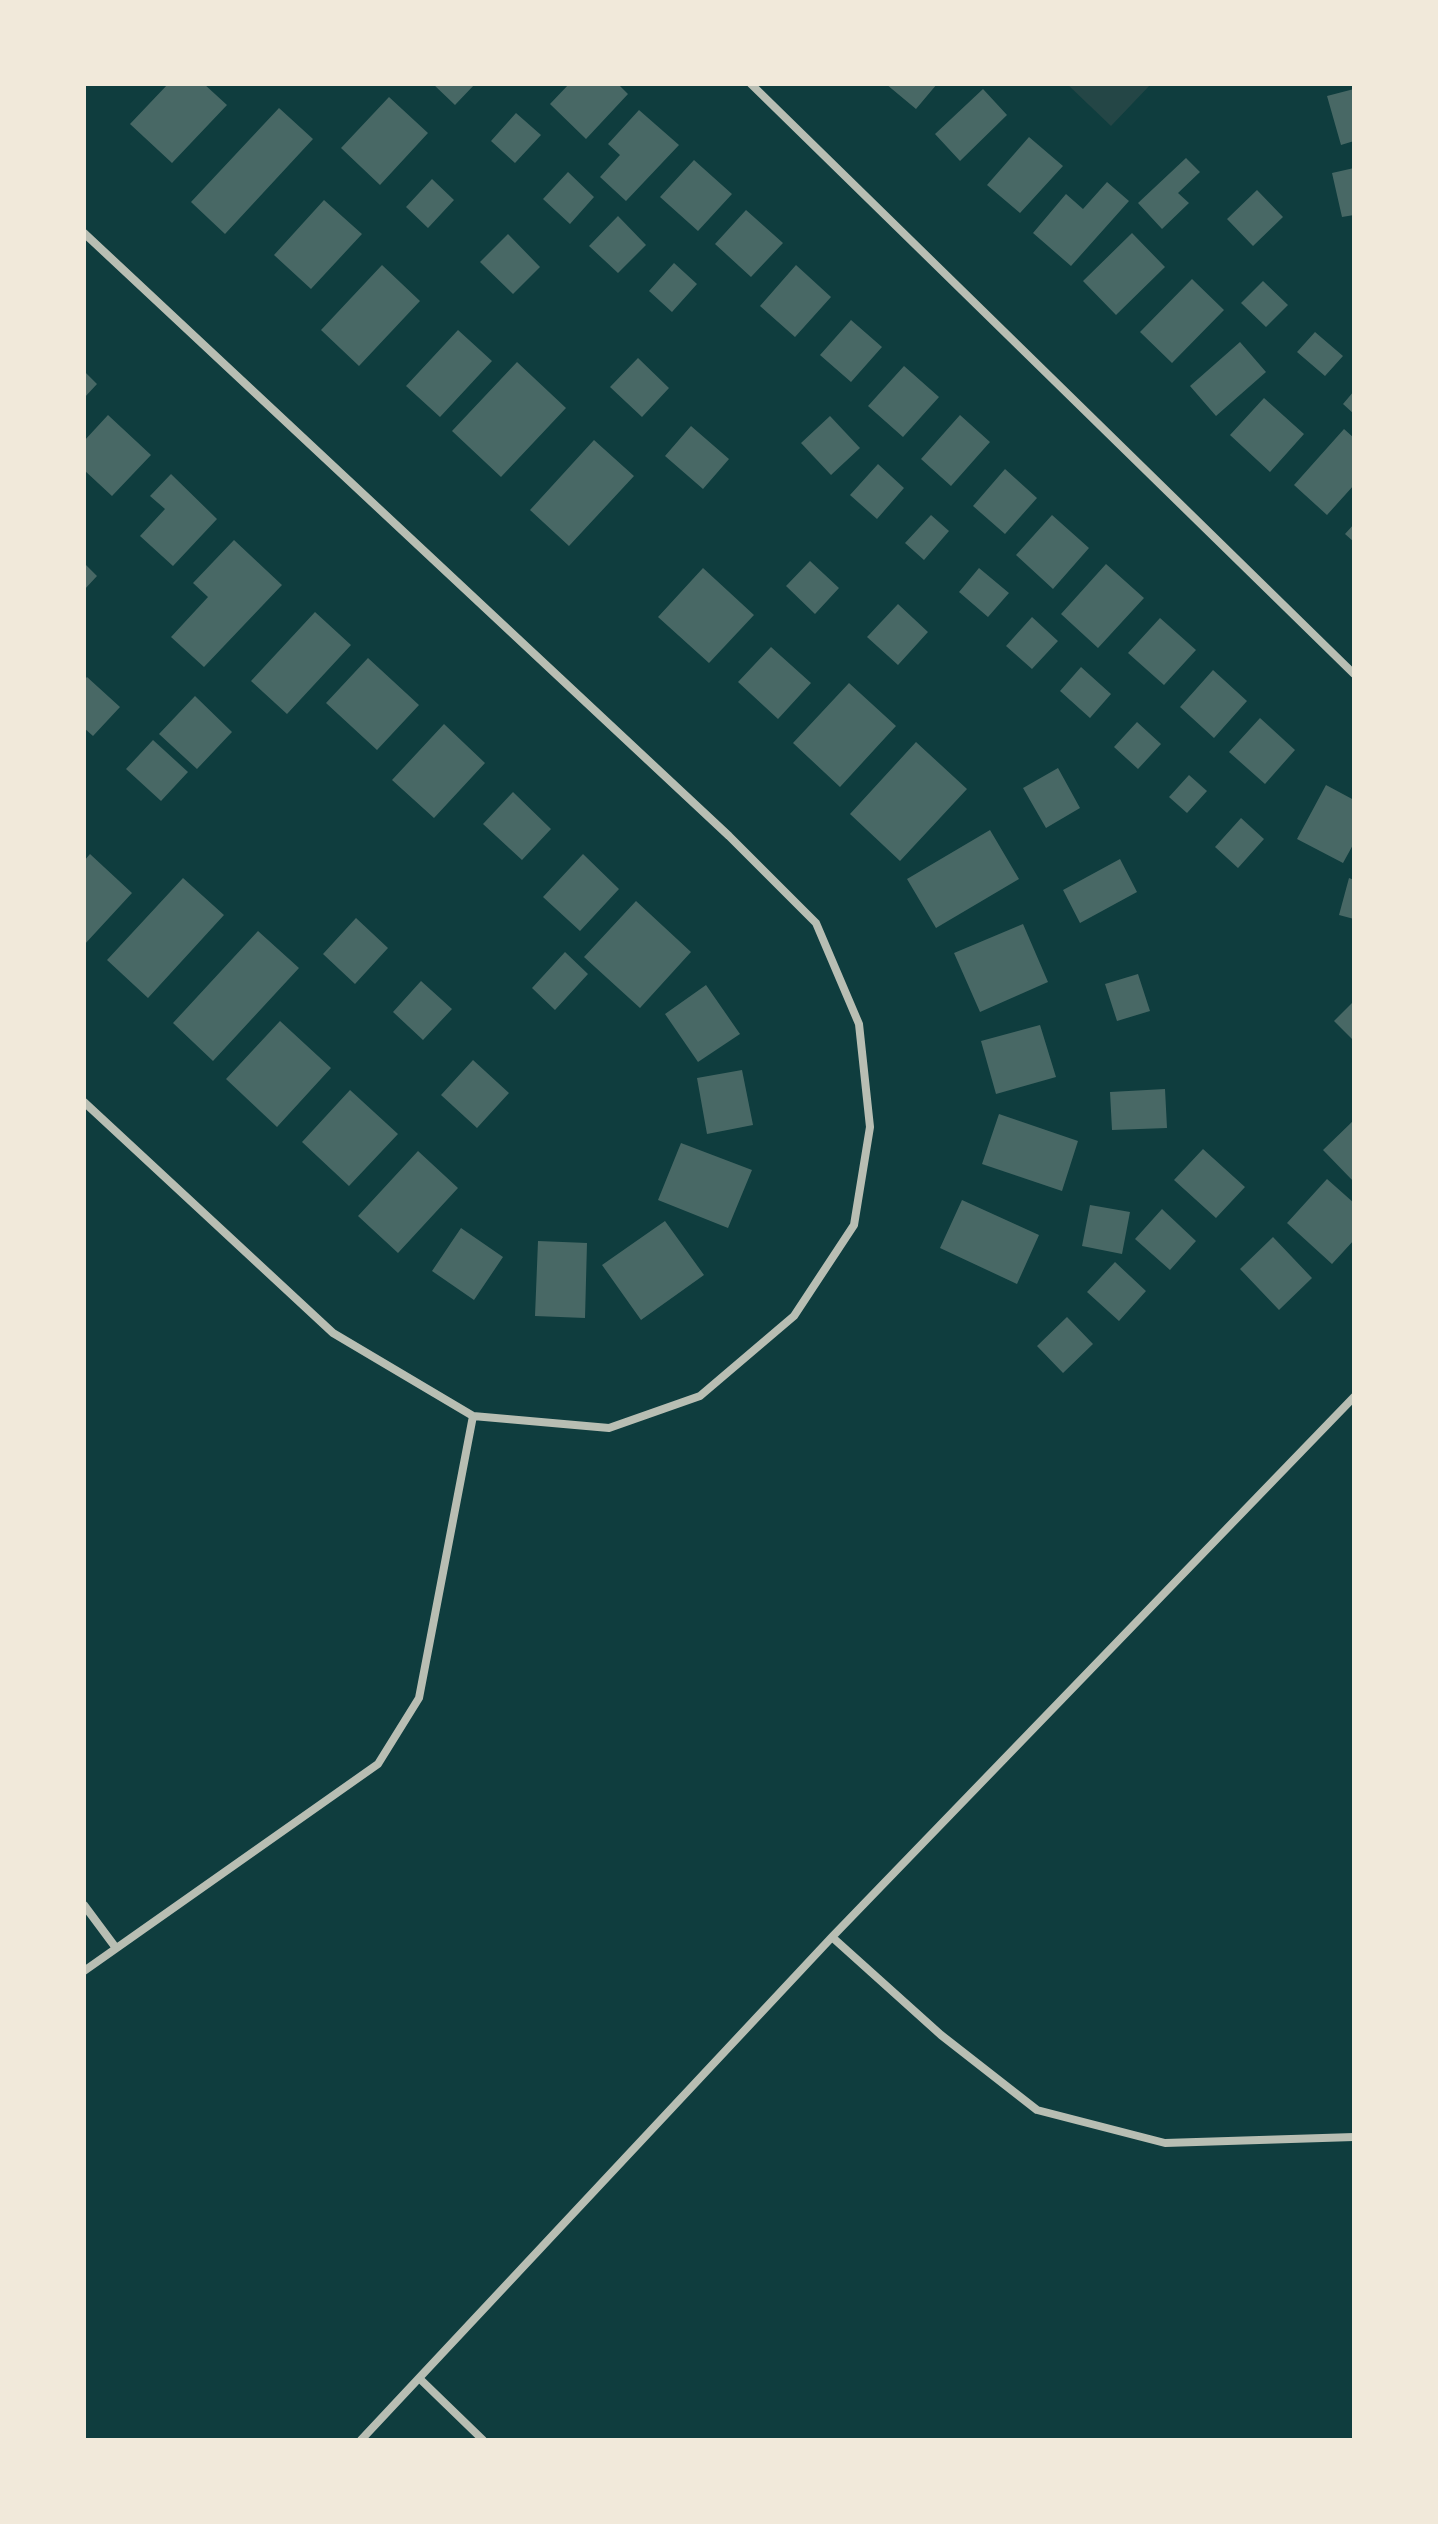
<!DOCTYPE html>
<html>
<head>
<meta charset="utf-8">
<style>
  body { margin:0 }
  #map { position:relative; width:1438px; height:2524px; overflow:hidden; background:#0f3d3e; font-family:Karla,sans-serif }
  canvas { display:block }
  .frame { position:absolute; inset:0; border:86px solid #f1e9da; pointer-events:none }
</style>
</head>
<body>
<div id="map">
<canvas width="1438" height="2524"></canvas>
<div class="frame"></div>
</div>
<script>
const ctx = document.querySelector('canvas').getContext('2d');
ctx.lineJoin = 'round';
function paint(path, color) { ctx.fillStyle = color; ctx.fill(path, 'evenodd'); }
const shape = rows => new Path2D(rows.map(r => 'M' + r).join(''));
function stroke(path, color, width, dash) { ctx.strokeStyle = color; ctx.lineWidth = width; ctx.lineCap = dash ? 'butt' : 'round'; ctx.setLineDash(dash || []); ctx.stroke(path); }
paint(shape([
  [1067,84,1151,84,1111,126]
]), '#244646');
paint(shape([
  [168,84,204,84,227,105,172,163,130,124],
  [433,84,475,84,455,105],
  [569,84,618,84,628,94,586,139,550,104],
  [886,84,937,84,916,109],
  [983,89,1007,115,960,161,935,134],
  [1354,89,1354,141,1341,145,1327,96],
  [389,97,428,133,380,185,341,148],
  [279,108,313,139,225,234,191,202],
  [639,110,679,145,626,201,600,177,620,155,608,144],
  [516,113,541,135,515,163,491,141],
  [1029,137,1063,166,1020,213,987,185],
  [1186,158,1200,172,1178,193,1189,203,1162,229,1138,203],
  [694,160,732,194,698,231,660,197],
  [1354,168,1354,215,1342,217,1332,173],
  [568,172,594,197,570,224,543,199],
  [432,179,454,200,428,228,406,207],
  [1107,182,1129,201,1071,266,1033,233,1066,194,1083,209],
  [1257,190,1283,217,1253,246,1227,219],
  [324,200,362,234,311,289,274,255],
  [746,210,783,243,751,277,715,244],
  [618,216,646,245,618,273,589,246],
  [1132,233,1165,267,1116,315,1083,281],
  [508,234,540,267,513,294,480,262],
  [674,263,697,284,672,312,649,291],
  [382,265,420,301,359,366,321,330],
  [796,265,831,297,795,337,760,306],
  [1192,279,1224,310,1172,363,1140,332],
  [1263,281,1288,305,1266,327,1241,303],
  [851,320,882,347,851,382,820,355],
  [458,330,492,361,440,417,406,386],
  [1315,332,1343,356,1325,376,1297,352],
  [1240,342,1266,372,1216,416,1190,386],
  [638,358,669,388,642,417,610,387],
  [517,362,566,408,501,477,452,431],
  [904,366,939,397,903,437,868,406],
  [84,371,97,384,84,398],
  [1354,391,1354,414,1343,404],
  [1264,398,1304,434,1270,472,1230,435],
  [108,415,151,455,112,496,84,470,84,441],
  [960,415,990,442,951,486,921,459],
  [830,416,860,448,831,475,801,443],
  [691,426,729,459,703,489,665,456],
  [1344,429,1354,438,1354,485,1327,515,1294,485],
  [594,440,634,476,569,546,530,510],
  [878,464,904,488,877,519,850,495],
  [1005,469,1037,498,1005,534,973,506],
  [171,474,217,519,173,566,140,536,165,509,150,496],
  [931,515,949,531,924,560,905,543],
  [1052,515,1089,548,1053,589,1016,555],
  [1354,524,1354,542,1345,534],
  [234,540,282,585,204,667,171,637,208,597,193,583],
  [810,561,839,588,815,614,786,586],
  [84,563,97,576,84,590],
  [1106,564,1144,598,1098,648,1061,614],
  [703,568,754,615,709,663,658,617],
  [979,568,1009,593,988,617,959,592],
  [898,604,928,632,898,665,867,637],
  [315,612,351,645,287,714,251,681],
  [1032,617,1058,641,1032,669,1006,646],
  [1160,618,1196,650,1164,685,1128,653],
  [771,647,811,683,778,719,738,682],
  [368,658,419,705,377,750,326,703],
  [1081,667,1111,694,1090,718,1060,691],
  [1213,670,1247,701,1214,738,1180,707],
  [87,677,120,707,93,736,84,728,84,680],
  [849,683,896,726,840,787,793,743],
  [195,696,232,732,197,769,159,734],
  [1260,718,1295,750,1265,784,1229,752],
  [1137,722,1161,744,1138,769,1114,747],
  [444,724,485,763,434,818,392,780],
  [153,740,188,772,161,801,126,769],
  [916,742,967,789,900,861,850,814],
  [1058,768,1080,808,1046,828,1023,788],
  [1189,775,1207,791,1187,813,1169,797],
  [1326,785,1354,800,1354,843,1343,863,1297,839],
  [513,792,551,829,522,860,483,824],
  [1241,818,1264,839,1238,868,1215,847],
  [990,830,1019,879,936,928,907,879],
  [90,854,132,893,84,945,84,861],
  [583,854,619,889,580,931,543,897],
  [1120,859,1137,892,1080,923,1063,890],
  [183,878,224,915,148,998,107,960],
  [1349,878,1354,880,1354,919,1339,915],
  [636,901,691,952,640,1008,584,957],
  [356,918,388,948,355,984,323,954],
  [1023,924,1048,982,980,1012,954,953],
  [258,931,299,968,213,1061,173,1023],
  [565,952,588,974,555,1010,532,988],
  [1138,974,1150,1011,1117,1021,1105,984],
  [421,981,452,1009,423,1040,393,1012],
  [706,985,740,1034,698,1062,665,1014],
  [1354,1001,1354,1041,1334,1021],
  [280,1021,331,1068,277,1127,226,1079],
  [1040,1025,1056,1077,996,1094,981,1041],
  [473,1060,509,1093,477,1128,441,1095],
  [742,1070,753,1125,707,1134,697,1078],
  [1165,1089,1167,1128,1112,1130,1110,1092],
  [350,1090,398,1134,349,1186,302,1142],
  [999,1114,1078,1141,1062,1191,982,1164],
  [1354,1120,1354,1182,1323,1150],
  [681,1143,752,1170,728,1228,658,1200],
  [1203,1149,1245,1187,1216,1218,1174,1180],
  [418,1151,458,1188,398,1253,358,1216],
  [1327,1179,1354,1203,1354,1240,1332,1264,1287,1223],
  [962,1200,1039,1235,1017,1284,940,1248],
  [1090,1205,1130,1212,1122,1254,1082,1246],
  [1162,1209,1196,1241,1170,1270,1135,1239],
  [665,1221,704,1275,641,1320,602,1265],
  [461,1228,503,1257,474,1300,432,1271],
  [1273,1237,1312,1278,1279,1310,1240,1269],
  [538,1241,587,1243,585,1318,535,1316],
  [1115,1262,1146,1291,1119,1321,1087,1292],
  [1067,1317,1093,1344,1063,1373,1037,1346]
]), '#486865');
stroke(shape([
  [751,84,1354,674],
  [84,233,729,836,816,923,859,1024,870,1127,854,1225,794,1316,700,1396,609,1428,473,1416,333,1333,84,1102],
  [84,1905,116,1948],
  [832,1937,941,2035,1037,2110,1165,2143,1354,2137],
  [84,1971,378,1764,419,1698,473,1416],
  [419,2378,483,2440],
  [361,2440,832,1937,1354,1397]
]), '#b8beb3', 8);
</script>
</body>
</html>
